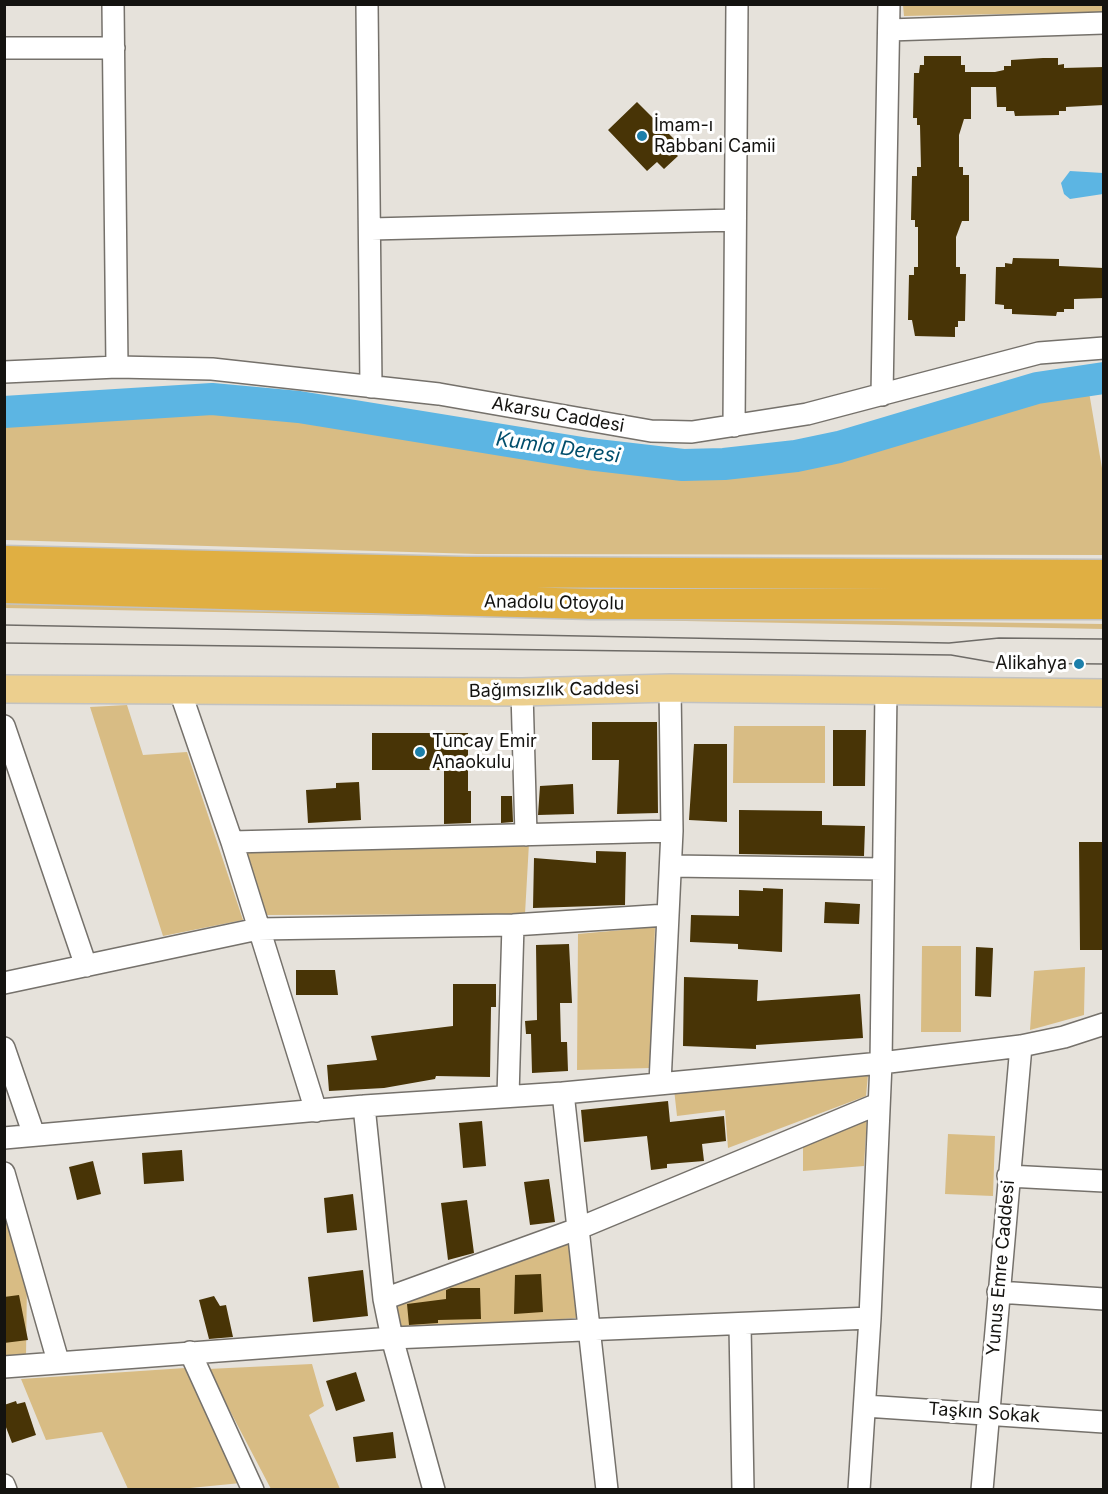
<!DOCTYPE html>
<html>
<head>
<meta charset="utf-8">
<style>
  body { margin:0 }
  #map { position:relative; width:1108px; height:1494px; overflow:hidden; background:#e6e2db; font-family:Inter,sans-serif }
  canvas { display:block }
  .frame { position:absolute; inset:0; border:6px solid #141310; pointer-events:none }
</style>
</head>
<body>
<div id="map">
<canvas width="1108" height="1494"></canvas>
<div class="frame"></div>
</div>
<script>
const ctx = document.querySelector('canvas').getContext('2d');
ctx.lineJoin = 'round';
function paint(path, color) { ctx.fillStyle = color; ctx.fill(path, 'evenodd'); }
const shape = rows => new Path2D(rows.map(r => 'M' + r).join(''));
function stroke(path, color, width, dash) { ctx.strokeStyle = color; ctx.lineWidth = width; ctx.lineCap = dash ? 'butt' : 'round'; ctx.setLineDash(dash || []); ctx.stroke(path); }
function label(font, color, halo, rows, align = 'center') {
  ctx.font = font + ' Inter,sans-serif'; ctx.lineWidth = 6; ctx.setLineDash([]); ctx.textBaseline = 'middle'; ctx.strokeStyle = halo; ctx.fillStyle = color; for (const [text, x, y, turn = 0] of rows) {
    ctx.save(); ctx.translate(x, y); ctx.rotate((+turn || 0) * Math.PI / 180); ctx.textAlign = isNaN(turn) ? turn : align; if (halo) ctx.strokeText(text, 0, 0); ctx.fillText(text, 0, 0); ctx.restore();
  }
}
paint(shape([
  [1103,4,1103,12,904,16,903,5],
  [1089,392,1103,474,1103,555,477,554,5,540,5,420,112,416,183,407,224,407,669,474,726,475,822,462,1049,396],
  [5,604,607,617,1103,624,1104,629,5,608],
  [127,705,143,755,187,752,243,920,163,936,90,707],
  [734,726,825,726,825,783,733,783],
  [529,843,525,914,262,915,242,848],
  [655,927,650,1068,577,1070,578,934],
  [922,946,961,946,961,1032,921,1032],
  [1085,967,1084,1015,1030,1030,1034,971],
  [868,1075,866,1096,728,1148,725,1110,677,1116,674,1089],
  [867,1117,864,1166,803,1171,803,1142],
  [948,1134,995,1136,993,1196,945,1194],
  [4,1203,27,1280,26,1357,4,1359],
  [569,1240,577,1318,398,1330,394,1303],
  [312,1364,324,1406,309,1415,340,1489,271,1489,208,1369],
  [185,1368,241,1483,180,1489,128,1489,102,1432,46,1440,21,1379]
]), '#d8bc84');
paint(shape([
  [1070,171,1103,173,1103,194,1070,199,1064,194,1061,183]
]), '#5cb5e3');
stroke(shape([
  [4,412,212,399,299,407,588,454,683,465,724,464,796,456,839,447,1037,388,1104,378]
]), '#5cb5e3', 32);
paint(shape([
  [924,56,961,56,961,65,965,65,965,72,995,72,1004,70,1004,66,1011,66,1011,60,1043,58,1058,58,1058,65,1064,64,1064,68,1104,67,1104,105,1066,107,1066,111,1059,111,1059,115,1015,116,1014,111,1006,111,1006,107,997,107,996,87,971,87,971,119,964,119,959,135,959,167,963,167,963,175,969,175,969,221,962,221,956,237,956,267,960,267,960,274,966,274,965,321,958,321,958,327,955,327,955,337,915,336,912,320,908,320,909,275,914,275,914,267,918,267,918,227,915,227,915,220,911,220,912,176,917,176,917,167,921,167,920,125,917,125,917,118,913,118,914,73,919,73,920,65,924,65],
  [637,102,677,142,671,149,678,156,664,169,657,162,647,171,608,130],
  [1013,258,1059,259,1059,266,1104,268,1104,298,1074,299,1074,309,1064,309,1064,312,1057,312,1056,316,1012,314,1012,309,1004,309,1004,305,995,304,996,267,1005,267,1005,263,1012,264],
  [592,722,657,722,658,813,617,814,619,760,592,760],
  [833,730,866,730,865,786,833,786],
  [372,733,468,733,468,791,471,791,471,823,444,824,444,770,372,770],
  [694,744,727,744,727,822,689,820],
  [359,782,361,820,308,823,306,790,336,788,336,783],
  [573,784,574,814,538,815,540,786],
  [501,796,512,796,513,822,501,823],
  [739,810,822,811,822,825,865,826,864,856,739,854],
  [1079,842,1104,842,1104,950,1080,950],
  [596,851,626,852,625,905,533,908,534,858,596,863],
  [763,888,783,889,782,952,738,949,738,944,690,942,691,915,739,916,739,890,763,891],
  [825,902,860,904,859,924,824,923],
  [569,944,572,1003,560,1003,561,1042,567,1042,568,1071,532,1073,531,1034,526,1034,525,1021,537,1020,536,945],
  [976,947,993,948,991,997,975,996],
  [296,970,335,970,338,995,296,995],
  [684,977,758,980,757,1001,860,994,863,1038,756,1045,756,1049,683,1046],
  [453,984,496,984,496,1007,491,1007,490,1077,436,1076,435,1079,384,1088,329,1091,327,1065,377,1060,371,1036,453,1026],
  [668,1101,670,1122,724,1116,726,1141,702,1144,704,1161,667,1164,667,1168,651,1170,647,1136,584,1142,581,1110],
  [482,1121,486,1166,463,1168,459,1123],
  [182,1150,184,1181,144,1184,142,1153],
  [93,1161,101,1194,77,1200,69,1167],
  [549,1179,555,1222,530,1225,524,1182],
  [353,1194,357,1230,327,1233,324,1198],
  [467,1200,474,1253,448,1260,441,1203],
  [363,1270,368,1316,313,1322,308,1277],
  [541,1274,543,1312,514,1314,515,1275],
  [451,1288,480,1288,481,1319,438,1320,438,1323,409,1325,407,1304,446,1299,446,1290],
  [19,1295,28,1340,4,1343,4,1297],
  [214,1296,220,1306,226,1305,233,1337,209,1339,199,1300],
  [356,1372,365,1401,336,1411,326,1381],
  [16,1401,17,1404,25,1402,36,1435,12,1443,4,1422,4,1405],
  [393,1432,396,1458,356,1462,353,1437]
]), '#483406');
const minor = shape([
  [113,4,117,367],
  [367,4,371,387],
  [889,30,1104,23],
  [4,48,114,48],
  [371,229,735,220],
  [4,372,117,367,212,369,439,394,651,431,692,432,807,414,1039,353,1104,348],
  [882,395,889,4],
  [734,426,737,4],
  [180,691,232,842,316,1111],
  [522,692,526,835],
  [4,726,86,966],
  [232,842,672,831],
  [671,866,883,869],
  [4,983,258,929,513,925,667,915],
  [4,1048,34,1135],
  [660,1083,672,831,670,688],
  [563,1093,607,1490],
  [508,1096,513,925],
  [364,1106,384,1299,392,1338,434,1490],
  [4,1138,364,1106,563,1093,881,1063,1021,1046,1064,1037,1104,1024],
  [4,1173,58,1361],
  [1008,1176,1104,1181],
  [998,1292,1104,1299],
  [384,1299,577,1229,878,1104],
  [740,1325,743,1490],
  [190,1352,253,1490],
  [4,1367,392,1338,870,1318],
  [865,1406,1104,1422],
  [4,1485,6,1490],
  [859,1490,870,1318,881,1063,886,691],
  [982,1490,1021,1046]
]);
const major = shape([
  [4,689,522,692,670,688,1104,693]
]);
const highway = shape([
  [4,561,465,572,1104,575],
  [4,588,591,604,1104,604]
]);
stroke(minor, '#75716b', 24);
stroke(major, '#c2c2c1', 30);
stroke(highway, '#c2c2c1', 33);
stroke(minor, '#fff', 21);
stroke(major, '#eccf8e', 27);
stroke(highway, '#e0af42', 30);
stroke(shape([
  [4,625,949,643,999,638,1104,639],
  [4,643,951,655,997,663,1104,664]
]), '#6e6b67', 1.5);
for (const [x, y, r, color] of [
  [642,136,6,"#1c7faa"],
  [1079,664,6,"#1c7faa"],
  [420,752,6,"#1c7faa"]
]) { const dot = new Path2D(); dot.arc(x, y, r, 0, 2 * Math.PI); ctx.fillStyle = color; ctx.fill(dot); stroke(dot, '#fff', 2); }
label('18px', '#141310', '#fff', [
  ["İmam-ı",654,126],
  ["Rabbani Camii",654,147],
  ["Alikahya",1067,664,"right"],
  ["Tuncay Emir",432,742],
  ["Anaokulu",432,763]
], 'left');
label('18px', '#141310', '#fff', [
  ["Akarsu Caddesi",558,415,10],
  ["Anadolu Otoyolu",554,603,1],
  ["Bağımsızlık Caddesi",554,690,-1],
  ["Yunus Emre Caddesi",1001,1268,-85],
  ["Taşkın Sokak",984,1413,4]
]);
label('italic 20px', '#004e6c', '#fff', [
  ["Kumla Deresi",558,448,8]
]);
</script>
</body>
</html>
